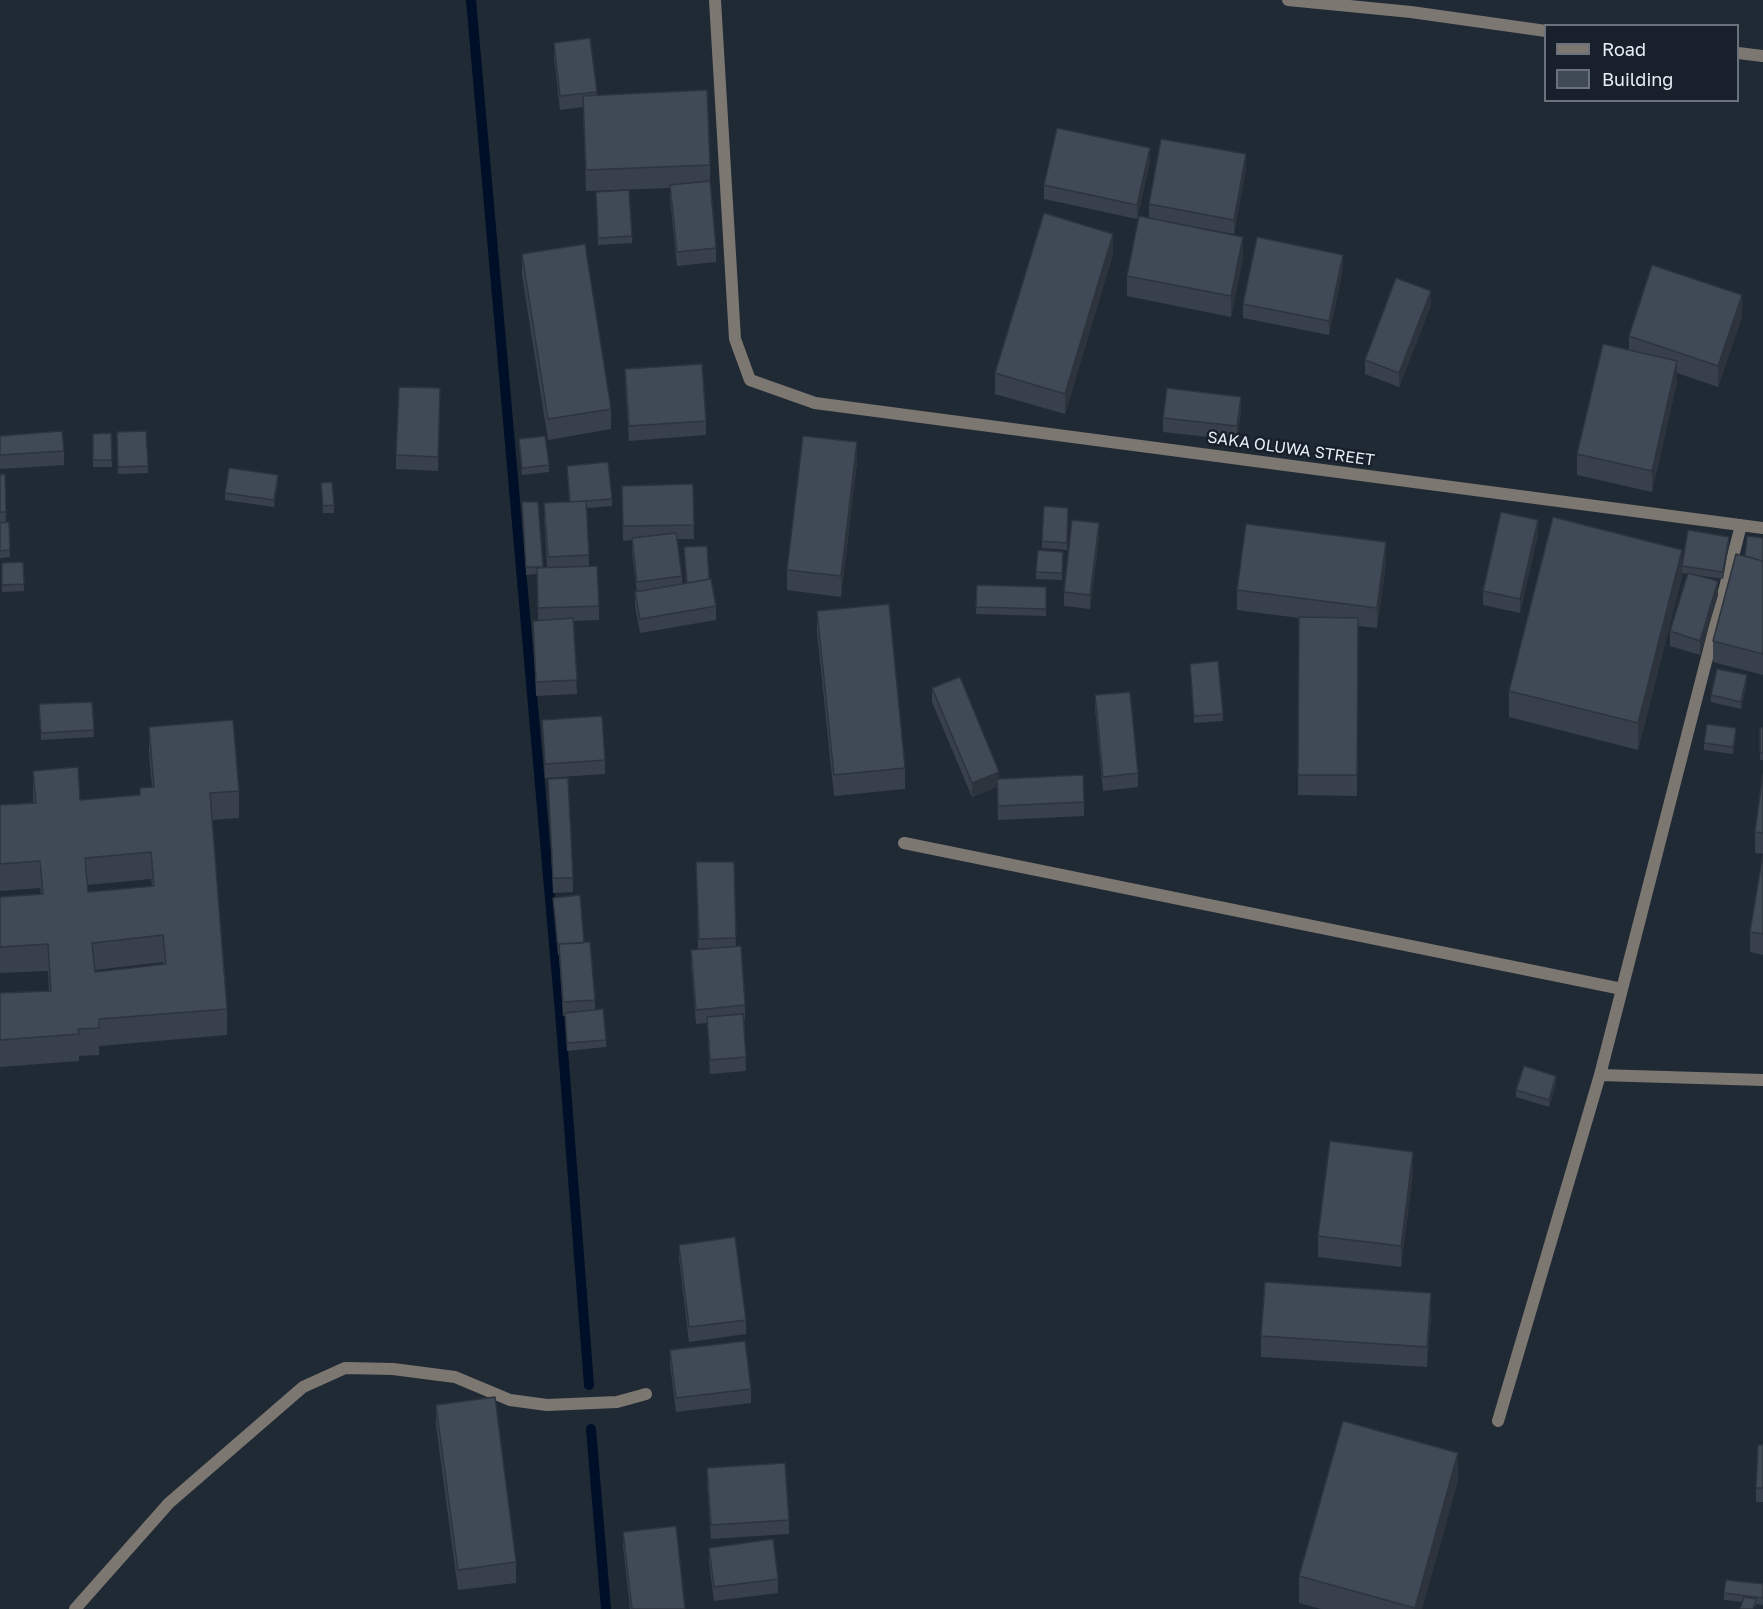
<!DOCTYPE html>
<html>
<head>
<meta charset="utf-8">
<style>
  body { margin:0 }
  #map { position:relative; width:1763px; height:1609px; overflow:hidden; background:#202a35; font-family:"Golos Text",sans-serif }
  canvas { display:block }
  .legend { position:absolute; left:1544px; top:24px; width:195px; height:78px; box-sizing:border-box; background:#17202b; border:2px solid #6b727c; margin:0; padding:8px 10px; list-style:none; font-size:18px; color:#e8eef6 }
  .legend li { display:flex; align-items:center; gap:12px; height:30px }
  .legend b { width:30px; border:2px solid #6b727c }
</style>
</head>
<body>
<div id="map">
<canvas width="1763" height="1609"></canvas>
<ul class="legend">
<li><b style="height:8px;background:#7d7771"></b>Road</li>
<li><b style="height:16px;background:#404a57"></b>Building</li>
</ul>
</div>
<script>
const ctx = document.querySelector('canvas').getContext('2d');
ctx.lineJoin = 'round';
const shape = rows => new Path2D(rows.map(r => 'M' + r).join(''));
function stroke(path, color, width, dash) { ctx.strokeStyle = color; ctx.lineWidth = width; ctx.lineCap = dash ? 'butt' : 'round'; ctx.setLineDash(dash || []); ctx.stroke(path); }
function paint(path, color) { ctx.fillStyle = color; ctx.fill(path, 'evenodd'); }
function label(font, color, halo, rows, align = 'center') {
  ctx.font = font + ' "Golos Text",sans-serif'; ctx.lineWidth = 5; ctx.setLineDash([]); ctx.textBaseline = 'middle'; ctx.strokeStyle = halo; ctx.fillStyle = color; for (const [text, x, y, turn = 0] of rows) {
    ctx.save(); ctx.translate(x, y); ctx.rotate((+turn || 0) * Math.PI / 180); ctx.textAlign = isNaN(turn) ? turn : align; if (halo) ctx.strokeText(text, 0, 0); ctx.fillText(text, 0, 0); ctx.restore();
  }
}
stroke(shape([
  [471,0,561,1024,589,1385],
  [591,1429,606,1609]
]), '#000f28', 10);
stroke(shape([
  [715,0,735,339,750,380,815,403,1763,528],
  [1288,0,1411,12,1546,31],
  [1738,53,1763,56],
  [904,843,1622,989],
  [1600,1075,1763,1080],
  [1498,1421,1600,1075,1741,525],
  [75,1609,169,1503,303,1387,345,1368,393,1369,455,1377,510,1400,547,1405,617,1402,646,1394]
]), '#7d7771', 12);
paint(shape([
  [554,43,597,92,597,95,710,165,710,181,716,248,716,262,677,266,670,199,670,188,586,191,583,107,560,110,554,57],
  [1150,162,1137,219,1044,199,1044,185],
  [1246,168,1234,234,1152,219,1243,258,1231,317,1127,296,1127,276,1149,218,1149,204],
  [596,192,632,236,632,243,598,245],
  [522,254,611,409,611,429,548,440,522,275],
  [1113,254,1065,414,995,394,995,373],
  [1343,269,1329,335,1243,318,1243,304],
  [1431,305,1399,387,1365,374,1365,360],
  [1742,316,1718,387,1677,373,1677,382,1652,492,1577,475,1577,454,1629,350,1629,336],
  [625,369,706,421,706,435,629,441,625,383],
  [440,402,438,471,396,469,396,455],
  [1241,411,1237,440,1163,432,1163,418],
  [117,432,148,466,148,473,118,474],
  [111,433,112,467,93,467,93,434],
  [0,436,64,451,64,465,0,469],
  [519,439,549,465,549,472,522,475],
  [857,462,841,597,787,590,787,570],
  [567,466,612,499,612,506,587,508,589,566,599,606,599,620,574,621,577,694,536,696,533,621,538,620,537,574,526,575,522,502,538,502,543,568,547,568,544,517,544,503,569,502],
  [5,474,6,522,9,522,10,557,0,558,0,475],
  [278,482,274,507,225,500,225,493],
  [321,483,334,505,334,513,323,513],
  [693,484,694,539,677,539,682,576,682,584,686,583,684,547,709,579,716,606,716,620,640,633,635,606,635,592,637,592,632,552,632,540,623,541,622,486],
  [1068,515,1067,550,1042,548,1042,541],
  [1538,534,1520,613,1483,605,1483,591],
  [1099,537,1090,609,1064,606,1064,592],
  [1763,538,1763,675,1713,662,1713,641,1745,556],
  [1729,544,1723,579,1697,575,1718,595,1700,655,1670,646,1670,631,1688,574,1682,573,1682,566],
  [1063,552,1062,580,1036,579,1036,572],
  [23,562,24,591,2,592,2,563],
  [1386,563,1377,628,1358,626,1357,796,1298,795,1299,618,1237,610,1237,590],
  [1682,577,1638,750,1509,717,1509,691],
  [977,585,1046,587,1046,616,976,614],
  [817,611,905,768,905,789,834,796,817,632],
  [1190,664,1223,714,1223,721,1194,723],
  [1747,682,1741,709,1711,702,1711,695],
  [932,688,999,779,1084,802,1084,816,998,820,997,787,972,797,932,702],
  [1095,695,1138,773,1138,787,1103,791,1095,709],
  [92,702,94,737,41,740,39,704],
  [542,720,605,760,605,774,545,778],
  [149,727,239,791,239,818,212,820,227,1009,227,1035,99,1046,99,1055,79,1056,79,1061,0,1067,0,993,49,991,48,971,0,973,0,897,41,894,40,888,0,891,0,805,33,803,33,771,80,800,140,795,152,787,149,754],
  [151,879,152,886,88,892,87,885],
  [163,962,163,964,95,972,95,970],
  [1760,728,1763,728,1763,760,1760,760],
  [1736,735,1733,754,1704,750,1704,743],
  [1763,773,1763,955,1750,952,1750,932,1763,854,1755,853,1755,832],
  [548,779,573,878,573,892,553,893],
  [696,862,734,862,736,946,745,1005,745,1020,744,1020,746,1071,710,1074,707,1023,696,1024,691,964,691,950,698,949],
  [553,898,584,943,595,1000,595,1010,606,1040,606,1047,567,1051,565,1016,563,1016,559,955,558,955],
  [1556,1084,1549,1107,1516,1097,1516,1090],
  [1413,1173,1401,1267,1318,1257,1318,1236],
  [679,1245,746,1320,746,1334,689,1342,679,1259],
  [1431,1314,1427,1367,1261,1357,1261,1336],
  [670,1350,751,1389,751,1403,676,1412,670,1364],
  [436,1405,516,1562,516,1583,458,1590,436,1425],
  [1763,1445,1763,1502,1756,1502,1756,1488],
  [707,1468,789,1520,789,1534,711,1539,707,1483],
  [1458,1480,1422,1609,1321,1609,1299,1603,1299,1576],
  [623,1532,685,1609,630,1609,623,1546],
  [709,1548,778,1579,778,1593,714,1601,709,1562],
  [1763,1584,1763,1605,1756,1604,1756,1607,1742,1602,1724,1600,1724,1593]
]), '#37404b');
paint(shape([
  [1150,148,1150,162,1137,219,1137,205],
  [1246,154,1246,168,1234,234,1234,220],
  [1113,234,1113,254,1065,414,1065,394],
  [1243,237,1243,258,1231,317,1231,296],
  [1343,255,1343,269,1329,335,1329,321],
  [1431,291,1431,305,1399,387,1399,373],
  [1742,295,1742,316,1718,387,1718,366],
  [1677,361,1677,382,1652,492,1652,471],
  [1241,397,1241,411,1237,440,1237,426],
  [857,442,857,462,841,597,841,576],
  [278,475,278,482,274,507,274,500],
  [1538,520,1538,534,1520,613,1520,599],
  [1099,523,1099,537,1090,609,1090,595],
  [1729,537,1729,544,1723,579,1723,572],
  [1386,542,1386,563,1377,628,1377,608],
  [1682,550,1682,577,1638,750,1638,723],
  [1718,581,1718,595,1700,655,1700,641],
  [1747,675,1747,682,1741,709,1741,702],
  [1736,728,1736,735,1733,754,1733,747],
  [999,772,999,786,972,797,972,783],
  [1556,1076,1556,1084,1549,1107,1549,1100],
  [1413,1152,1413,1173,1401,1267,1401,1246],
  [1431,1293,1431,1314,1427,1367,1427,1347],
  [1458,1453,1458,1480,1422,1609,1415,1609]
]), '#2d343d');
const building = shape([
  [590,38,597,92,560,96,554,43,590,38],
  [707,90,710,165,586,170,583,96,707,90],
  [1057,128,1150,148,1137,205,1044,185,1057,128],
  [1161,139,1246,154,1234,220,1149,204,1161,139],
  [710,181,716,248,677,252,670,185,710,181],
  [629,190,632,236,598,238,596,192,629,190],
  [1044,213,1113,234,1065,394,995,373,1044,213],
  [1139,216,1243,237,1231,296,1127,276,1139,216],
  [1257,237,1343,255,1329,321,1243,304,1257,237],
  [585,244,611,409,548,419,522,254,585,244],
  [1652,265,1742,295,1718,366,1629,336,1652,265],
  [1396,278,1431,291,1399,373,1365,360,1396,278],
  [1603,344,1677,361,1652,471,1577,454,1603,344],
  [702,364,706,421,629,426,625,369,702,364],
  [399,387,440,388,438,457,396,455,399,387],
  [1167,388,1241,397,1237,426,1163,418,1167,388],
  [62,431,64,451,0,455,0,436,62,431],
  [146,431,148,466,118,467,117,432,146,431],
  [111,433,112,460,93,460,93,434,111,433],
  [545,436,549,465,522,468,519,439,545,436],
  [803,436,857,442,841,576,787,570,803,436],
  [608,462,612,499,570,502,567,466,608,462],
  [229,468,278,475,274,500,225,493,229,468],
  [5,474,6,512,0,512,0,475,5,474],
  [332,482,334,505,323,506,321,483,332,482],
  [693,484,694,525,623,526,622,486,693,484],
  [586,501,589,555,548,557,544,503,586,501],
  [522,502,538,502,543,567,526,567,522,502],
  [1044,506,1068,508,1067,543,1042,541,1044,506],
  [1501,512,1538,520,1520,599,1483,591,1501,512],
  [1553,517,1682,550,1638,723,1509,691,1553,517],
  [1072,520,1099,523,1090,595,1064,592,1072,520],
  [9,522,10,550,0,551,0,523,9,522],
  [1246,524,1386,542,1377,608,1237,590,1246,524],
  [1688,530,1729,537,1723,572,1682,566,1688,530],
  [676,533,682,576,637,582,632,538,676,533],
  [1747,536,1763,538,1763,561,1745,556,1747,536],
  [707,546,709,579,687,583,684,547,707,546],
  [1038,550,1063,552,1062,573,1036,572,1038,550],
  [1736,554,1763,561,1763,654,1713,641,1736,554],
  [23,562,24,584,2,585,2,563,23,562],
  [597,566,599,606,538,608,537,568,597,566],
  [1688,573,1718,581,1700,641,1670,631,1688,573],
  [711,579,716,606,640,619,635,592,711,579],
  [977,585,1046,587,1046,609,976,607,977,585],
  [889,604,905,768,834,775,817,611,889,604],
  [1299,617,1358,618,1357,775,1298,775,1299,617],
  [573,618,577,680,536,682,533,621,573,618],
  [1218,661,1223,714,1194,716,1190,664,1218,661],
  [1717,669,1747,675,1741,702,1711,695,1717,669],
  [960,677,999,772,972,783,932,688,960,677],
  [1130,692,1138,773,1103,777,1095,695,1130,692],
  [92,702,94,730,41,733,39,704,92,702],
  [602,716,605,760,545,764,542,720,602,716],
  [233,720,239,791,210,793,227,1009,99,1019,99,1028,78,1029,79,1034,0,1040,0,993,51,991,48,944,0,947,0,897,43,894,40,861,0,864,0,805,36,803,33,771,78,767,80,800,140,795,140,788,154,787,149,727,233,720],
  [151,852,154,886,88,892,85,858,151,852],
  [163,935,166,964,95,972,92,943,163,935],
  [1707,724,1736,728,1733,747,1704,743,1707,724],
  [1760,728,1763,728,1763,753,1760,753,1760,728],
  [1763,773,1763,833,1755,832,1763,773],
  [1083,775,1084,802,998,806,997,779,1083,775],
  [568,778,573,878,553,878,548,779,568,778],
  [1763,854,1763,934,1750,932,1763,854],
  [696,862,734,862,736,938,699,939,696,862],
  [580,895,584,943,559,944,559,947,558,948,553,898,580,895],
  [590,942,595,1000,563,1002,559,944,590,942],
  [741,946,745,1005,696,1010,691,950,741,946],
  [603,1009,606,1040,567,1043,565,1013,603,1009],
  [743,1014,746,1057,710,1060,707,1017,743,1014],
  [1524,1066,1556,1076,1549,1100,1516,1090,1524,1066],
  [1330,1141,1413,1152,1401,1246,1318,1236,1330,1141],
  [735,1237,746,1320,689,1327,679,1245,735,1237],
  [1265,1282,1431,1293,1427,1347,1261,1336,1265,1282],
  [745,1341,751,1389,676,1398,670,1350,745,1341],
  [495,1397,516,1562,458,1570,436,1405,495,1397],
  [1343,1421,1458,1453,1415,1608,1299,1576,1343,1421],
  [1758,1445,1763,1445,1763,1488,1756,1488,1758,1445],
  [785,1463,789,1520,711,1525,707,1468,785,1463],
  [676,1526,685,1609,632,1609,623,1532,676,1526],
  [773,1539,778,1579,714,1587,709,1548,773,1539],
  [1726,1580,1763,1584,1763,1598,1724,1593,1726,1580],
  [1744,1597,1756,1599,1753,1609,1740,1609,1744,1597]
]);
paint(building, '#404a57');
stroke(building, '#2d343d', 1.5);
label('16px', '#e8eef6', '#17202b', [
  ["SAKA OLUWA STREET",1291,449,8]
]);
</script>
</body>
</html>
